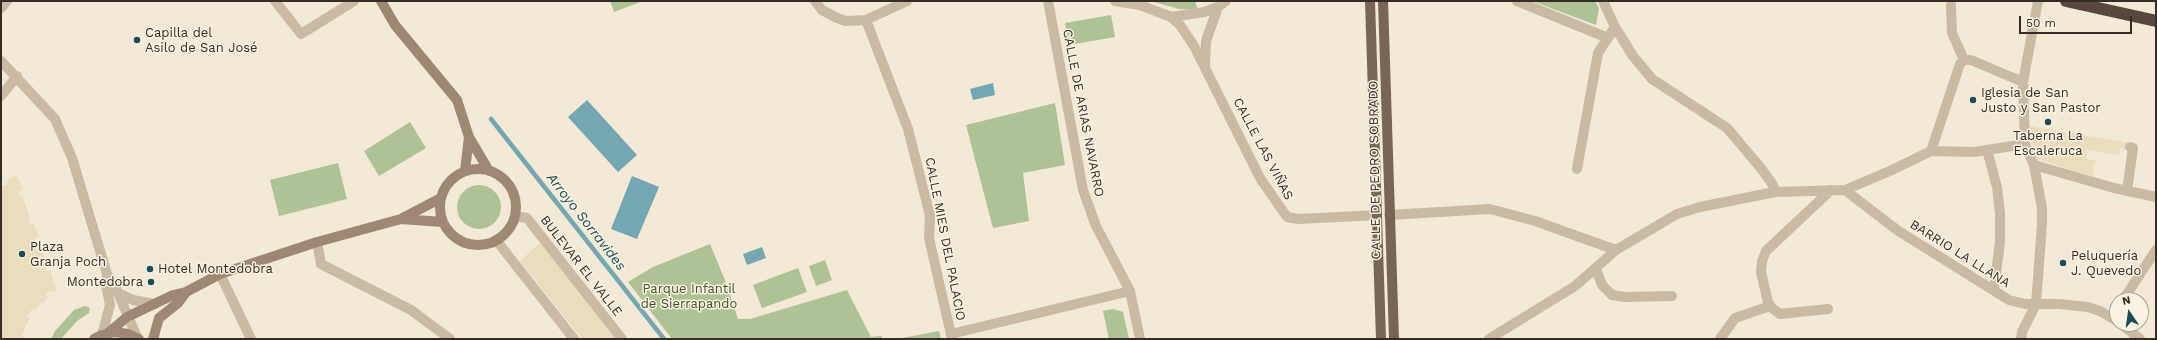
<!DOCTYPE html>
<html>
<head>
<meta charset="utf-8">
<style>
  body { margin:0 }
  #map { position:relative; width:2157px; height:340px; overflow:hidden; background:#f2e9d7; font-family:"Work Sans",sans-serif }
  canvas { display:block }
  .frame { position:absolute; inset:0; border:2px solid #352c25; pointer-events:none }
  .north { position:absolute; left:2109px; top:292px; width:40px; height:40px; box-sizing:border-box; background:#faf2e3; border:1px solid #aba397; border-radius:50%; rotate:347deg; font-size:11px; font-weight:700; line-height:16px; text-align:center; color:#352c25 }
  .north::after { content:''; display:block; margin:auto; width:14px; height:18px; background:#194d58; clip-path:polygon(50% 0,100% 100%,50% 72%,0 100%) }
  .scale { position:absolute; left:2019px; top:16px; width:113px; height:18px; box-sizing:border-box; border:2px solid #352c25; border-top:0; padding-left:5px; font-size:12px; line-height:14px; white-space:nowrap; color:#352c25; -webkit-text-stroke:3px #faf2e3; paint-order:stroke }
</style>
</head>
<body>
<div id="map">
<canvas width="2157" height="340"></canvas>
<div class="frame"></div>
<div class="north">N</div>
<div class="scale">50 m</div>
</div>
<script>
const ctx = document.querySelector('canvas').getContext('2d');
ctx.lineJoin = 'round';
function paint(path, color) { ctx.fillStyle = color; ctx.fill(path, 'evenodd'); }
const shape = rows => new Path2D(rows.map(r => 'M' + r).join(''));
function stroke(path, color, width, dash) { ctx.strokeStyle = color; ctx.lineWidth = width; ctx.lineCap = dash ? 'butt' : 'round'; ctx.setLineDash(dash || []); ctx.stroke(path); }
function label(font, color, halo, rows, align = 'center') {
  ctx.font = font + ' "Work Sans",sans-serif'; ctx.lineWidth = 3; ctx.setLineDash([]); ctx.textBaseline = 'middle'; ctx.strokeStyle = halo; ctx.fillStyle = color; for (const [text, x, y, turn = 0] of rows) {
    ctx.save(); ctx.translate(x, y); ctx.rotate((+turn || 0) * Math.PI / 180); ctx.textAlign = isNaN(turn) ? turn : align; if (halo) ctx.strokeText(text, 0, 0); ctx.fillText(text, 0, 0); ctx.restore();
  }
}
paint(shape([
  [610,1,639,1,640,2,614,12],
  [1150,1,1195,1,1198,10,1179,9],
  [1532,1,1595,1,1599,8,1596,25],
  [1111,15,1115,37,1069,45,1065,23],
  [1055,103,1065,165,1023,173,1029,221,993,228,966,125],
  [410,122,426,148,379,176,364,151],
  [338,163,347,199,279,216,270,180],
  '457 207a22 22 0 1 1 44 0a22 22 0 1 1-44 0Z',
  [710,244,727,285,738,319,750,319,847,290,871,337,881,336,883,339,672,339,628,282,653,267],
  [825,260,832,280,816,286,809,266],
  [798,268,807,292,762,308,753,285],
  [85,306,90,308,89,313,77,321,61,339,51,339,55,331,74,310],
  [1113,309,1123,312,1129,339,1109,339,1103,311],
  [939,331,941,339,897,339]
]), '#aec296');
paint(shape([
  [2029,126,2129,143,2130,149,2120,148,2119,155,2087,150,2086,159,2096,161,2093,168,2094,177,2038,159,2031,139],
  [15,176,18,177,23,190,18,192,20,196,22,195,30,219,28,220,30,224,34,224,39,237,35,239,36,243,39,242,46,262,46,271,51,271,54,285,56,287,55,292,49,291,46,293,48,298,43,303,42,302,35,310,32,309,27,317,29,319,22,335,24,336,22,339,1,339,1,187,8,184,6,181],
  [542,241,619,339,582,339,520,261]
]), '#ebdcbd');
paint(shape([
  [993,83,995,95,973,100,970,89],
  [587,100,637,155,618,172,568,117],
  [632,176,659,187,637,239,611,229],
  [762,247,766,258,747,265,743,254]
]), '#74a7b1');
stroke(shape([
  [491,119,664,339]
]), '#74a7b1', 4.5);
stroke(shape([
  [275,1,301,34,354,1],
  [815,1,822,10,837,18,846,21,866,20,907,1],
  [1048,1,1083,190,1096,226,1130,291,1140,339],
  [1115,1,1140,5,1171,17,1204,12,1218,7,1226,1],
  [1517,1,1608,38],
  [1603,1,1615,27,1633,56,1652,79,1727,128,1760,167,1773,185,1775,192],
  [1951,5,1952,33,1964,60],
  [1,8,7,1],
  [1171,17,1180,25,1194,46,1260,178,1287,217,1298,219,1377,215],
  [866,20,908,129,926,200,930,216,929,238,952,339],
  [1,61,55,119,72,158,107,274,114,284,137,337],
  [1205,66,1206,41,1218,7],
  [1,96,17,76],
  [1987,150,1997,187,2000,213,2000,242,1994,289],
  [1931,151,1960,64,1964,60,1971,60,2023,82],
  [2034,165,2114,188,2156,197],
  [1577,169,1598,53,1615,27],
  [1845,190,1897,230,2009,300,2025,304,2060,304,2088,307,2100,311,2117,321],
  [2127,191,2133,148,2130,147],
  [1389,215,1490,209,1535,221,1616,250],
  [515,216,527,218,622,339],
  [496,240,574,339],
  [317,242,321,264,411,310,450,339],
  [1596,269,1602,285,1612,295,1625,297,1672,296],
  [220,274,251,339],
  [118,293,133,300,154,304],
  [2123,300,2156,250],
  [1828,309,1780,314,1772,308,1768,302,1761,272,1762,261,1766,251,1831,190],
  [2121,324,2140,339],
  [951,334,1130,291],
  [102,335,110,305,106,285,107,274],
  [1489,339,1575,286,1616,250,1677,214,1700,207,1775,192,1845,190,1892,170,1931,151,1974,152,2025,144],
  [1720,339,1735,318,1770,306],
  [2021,339,2022,332,2036,304,2042,224,2042,208,2034,165,2025,144,2023,82,2038,1]
]), '#cbbaa3', 10);
stroke(shape([
  [381,1,395,25,457,100,469,137,489,171],
  '440 207a38 38 0 1 1 76 0a38 38 0 1 1-76 0Z',
  [465,171,469,137],
  [401,219,443,222],
  [108,333,127,317,173,295,186,292,220,274,317,242,401,219,441,198],
  [94,339,102,335,115,332,128,334,139,339],
  [153,339,159,318,178,303,186,292]
]), '#9e8874', 10);
stroke(shape([
  [1370,1,1381,339],
  [1383,1,1394,339]
]), '#786555', 10);
stroke(shape([
  [2066,1,2156,21]
]), '#57473c', 12);
for (const [x, y, r, color] of [
  [137,40,4,"#194d58"],
  [1973,100,4,"#194d58"],
  [2048,122,4,"#194d58"],
  [22,254,4,"#194d58"],
  [2063,263,4,"#194d58"],
  [150,269,4,"#194d58"],
  [151,282,4,"#194d58"]
]) { const dot = new Path2D(); dot.arc(x, y, r, 0, 2 * Math.PI); ctx.fillStyle = color; ctx.fill(dot); stroke(dot, '#faf2e3', 1.5); }
label('13px', '#352c25', '#faf2e3', [
  ["Capilla del",145,33],
  ["Asilo de San José",145,48],
  ["Iglesia de San",1981,93],
  ["Justo y San Pastor",1981,108],
  ["Taberna La",2048,136,"center"],
  ["Escaleruca",2048,151,"center"],
  ["Plaza",30,247],
  ["Granja Poch",30,262],
  ["Peluquería",2071,256],
  ["J. Quevedo",2071,271],
  ["Hotel Montedobra",158,269],
  ["Montedobra",143,282,"right"]
], 'left');
label('13px', '#352c25', '#faf2e3', [
  ["CALLE DE ARIAS NAVARRO",1083,113,79],
  ["CALLE LAS VIÑAS",1263,149,62],
  ["CALLE DE PEDRO SOBRADO",1375,170,-91],
  ["CALLE MIES DEL PALACIO",945,239,79],
  ["BARRIO LA LLANA",1960,254,32],
  ["BULEVAR EL VALLE",581,266,52]
]);
label('13px', '#3f5528', '#faf2e3', [
  ["Parque Infantil",689,289],
  ["de Sierrapando",689,304]
]);
label('italic 14px', '#194d58', '#faf2e3', [
  ["Arroyo Sorravides",586,222,52]
]);
</script>
</body>
</html>
